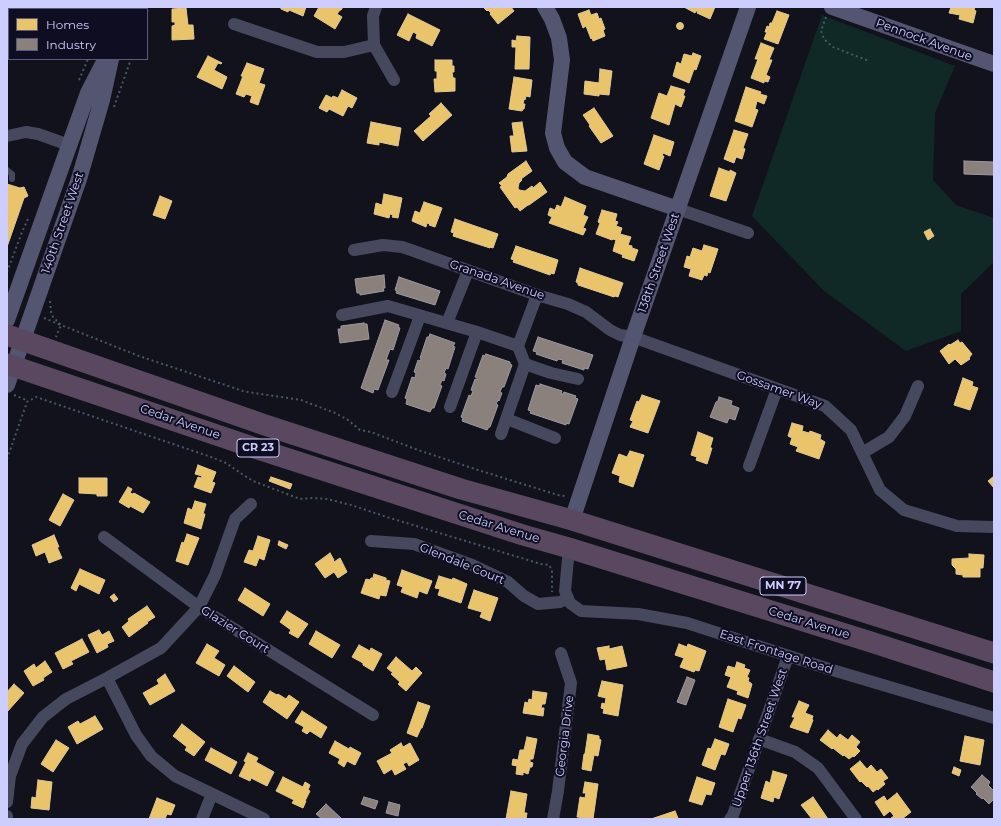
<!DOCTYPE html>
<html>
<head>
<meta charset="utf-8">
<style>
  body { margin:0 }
  #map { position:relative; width:1001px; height:826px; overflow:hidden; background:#12121d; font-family:Montserrat,sans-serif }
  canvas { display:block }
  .frame { position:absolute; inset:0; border:8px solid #cdcdff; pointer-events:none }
  .legend { position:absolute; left:8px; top:8px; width:140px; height:52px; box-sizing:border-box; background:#0e0d21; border:1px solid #5a5a7a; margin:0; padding:5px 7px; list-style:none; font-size:12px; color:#cdcdff }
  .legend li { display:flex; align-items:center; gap:8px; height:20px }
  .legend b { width:20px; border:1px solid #5a5a7a }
</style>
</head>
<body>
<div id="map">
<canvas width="1001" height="826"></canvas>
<div class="frame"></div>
<ul class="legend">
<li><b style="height:11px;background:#e9c46a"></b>Homes</li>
<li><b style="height:11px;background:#8a817c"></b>Industry</li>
</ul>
</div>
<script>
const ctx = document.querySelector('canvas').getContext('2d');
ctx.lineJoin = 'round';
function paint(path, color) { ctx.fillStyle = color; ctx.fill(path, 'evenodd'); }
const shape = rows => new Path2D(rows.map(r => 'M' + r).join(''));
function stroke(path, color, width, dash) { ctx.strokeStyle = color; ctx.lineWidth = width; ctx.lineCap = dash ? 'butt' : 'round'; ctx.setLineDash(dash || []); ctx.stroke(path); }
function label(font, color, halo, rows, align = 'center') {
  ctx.font = font + ' Montserrat,sans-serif'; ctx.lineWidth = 4; ctx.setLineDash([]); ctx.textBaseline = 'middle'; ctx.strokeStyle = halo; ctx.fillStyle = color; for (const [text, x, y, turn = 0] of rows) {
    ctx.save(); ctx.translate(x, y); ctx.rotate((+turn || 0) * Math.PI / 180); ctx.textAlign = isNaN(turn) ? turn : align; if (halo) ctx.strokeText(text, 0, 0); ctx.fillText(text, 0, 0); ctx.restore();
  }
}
paint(shape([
  [822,15,955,66,935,113,933,180,956,205,994,218,994,262,961,294,961,331,906,351,824,291,752,216]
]), '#102826');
const homes = shape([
  [7,7,20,7,19,9,9,9,9,35,7,34,7,35,7,7],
  [279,7,306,7,303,16,289,10,288,12,281,9,281,8,279,7],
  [319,7,343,7,341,10,340,10,337,14,342,17,335,29,314,16,319,7],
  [483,7,511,7,514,11,498,24,490,14,491,13,488,10,487,11,483,7],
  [684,7,715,7,710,19,697,13,698,11,696,11,695,13,684,7],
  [951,7,975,7,974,10,976,11,973,23,959,19,960,15,949,13,951,7],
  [186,8,188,25,193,25,194,39,172,40,172,26,175,25,175,22,172,22,172,9,186,8],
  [589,10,591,15,597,13,599,19,601,18,605,29,603,30,605,36,593,41,592,38,591,39,586,26,583,28,578,14,589,10],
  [777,11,789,15,778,44,764,39,767,32,765,32,767,26,769,27,770,23,772,23,777,11],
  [408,14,440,30,432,46,416,38,417,34,413,32,409,41,397,35,408,14],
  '676.5 26a3.5 3.5 0 1 1 7 0a3.5 3.5 0 1 1-7 0Z',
  [517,36,530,37,529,69,515,69,516,47,512,47,512,40,516,41,517,36],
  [761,43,774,48,769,60,772,60,766,75,770,77,768,82,764,81,764,83,751,78,758,59,755,59,761,43],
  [693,53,701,56,696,70,694,69,689,83,673,76,677,62,681,64,684,54,692,56,693,53],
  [208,56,222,63,221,64,218,63,214,70,227,77,222,89,197,77,208,56],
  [435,60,452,60,452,66,454,66,454,72,452,72,453,78,455,78,455,91,435,92,434,79,437,79,437,71,435,71,435,60],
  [247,63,264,69,259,83,265,85,258,105,250,102,252,96,246,94,244,97,236,94,243,76,241,76,247,63],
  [600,69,612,71,609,95,599,94,599,96,584,94,585,81,599,83,600,69],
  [514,77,532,80,530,97,526,96,525,100,524,99,523,104,525,104,524,109,523,109,522,111,509,109,514,77],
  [671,86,685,90,683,96,685,96,681,107,675,104,669,125,651,118,659,93,667,96,671,86],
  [746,87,761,92,760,94,767,96,764,104,757,101,755,109,758,110,752,127,735,121,746,87],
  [342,90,357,98,352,108,348,106,343,116,329,109,327,112,319,108,326,95,332,98,333,96,338,98,342,90],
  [441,103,452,115,423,141,414,131,431,116,429,114,441,103],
  [594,108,613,136,601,143,589,126,590,125,583,115,594,108],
  [371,122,401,128,398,146,379,142,379,145,367,143,371,122],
  [522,122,527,151,512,152,510,136,514,136,512,123,522,122],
  [734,130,748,134,743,148,745,149,742,159,736,157,734,163,724,159,734,130],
  [654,135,674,142,670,156,663,153,662,156,664,156,659,170,644,164,654,135],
  [526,161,532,171,521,179,522,180,519,183,518,188,519,190,525,191,532,186,533,188,540,182,547,192,529,205,528,205,520,211,517,207,515,208,500,187,502,186,499,183,507,177,508,174,526,161],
  [719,168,730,172,730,170,736,173,726,201,710,196,719,168],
  [7,184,20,188,24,187,28,196,24,198,7,247,7,184],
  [384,194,402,198,398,218,392,217,393,215,390,214,389,218,374,214,376,203,382,205,384,194],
  [160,196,172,201,165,219,153,215,160,196],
  [565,197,586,206,583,215,588,217,583,228,586,229,583,235,549,223,552,217,548,215,550,208,555,210,557,205,561,207,565,197],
  [424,202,442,208,435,227,429,225,430,224,427,223,426,227,412,221,415,211,420,213,424,202],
  [602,210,617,214,615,221,618,222,616,226,622,228,620,234,631,237,628,245,632,246,632,248,638,250,634,261,622,257,623,255,613,251,616,240,613,239,612,240,596,234,600,223,598,222,602,210],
  [455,219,498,234,493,248,490,247,490,248,453,236,454,233,451,232,455,219],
  [930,229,934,236,928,240,924,232,930,229],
  [704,245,718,249,710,273,708,272,707,276,704,275,702,280,689,276,691,269,684,267,687,256,690,257,693,248,702,251,704,245],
  [516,246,558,260,554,274,551,273,550,275,513,262,514,260,511,259,516,246],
  [580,268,623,283,618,297,615,296,614,297,578,285,578,283,576,282,580,268],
  [958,340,960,343,962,342,972,354,969,358,970,359,961,365,955,359,949,364,940,351,949,344,950,345,958,340],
  [963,378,973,382,972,386,978,388,970,410,954,405,963,378],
  [642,395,660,401,648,433,630,427,633,421,630,420,637,401,639,402,642,395],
  [792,423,803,426,802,431,809,433,810,431,821,435,820,439,825,442,819,459,796,451,798,447,790,444,792,438,788,436,792,423],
  [698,432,713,438,710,448,712,448,707,464,696,460,697,457,691,455,698,432],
  [630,451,644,455,633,487,619,482,620,476,612,473,619,454,627,457,630,451],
  [198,465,216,472,212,482,215,483,211,493,194,487,198,477,201,478,202,476,195,474,198,465],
  [994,476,994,488,988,481,994,476],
  [271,477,292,484,290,489,269,481,271,477],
  [79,478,107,478,107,496,97,496,97,494,79,493,79,478],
  [128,487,132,489,130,493,133,494,134,493,150,502,143,513,130,506,129,508,119,502,128,487],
  [63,494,74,500,60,526,49,520,63,494],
  [195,501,206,504,203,514,205,514,201,529,184,523,188,508,192,510,195,501],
  [187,534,199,538,188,565,176,561,182,542,184,543,187,534],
  [54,535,59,547,57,547,62,558,49,563,45,552,36,556,32,545,54,535],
  [258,536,270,540,264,560,259,558,256,566,244,562,249,550,253,551,258,536],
  [279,541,288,545,286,549,278,545,279,541],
  [330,553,334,560,333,561,334,562,340,558,347,572,338,578,334,572,325,578,315,564,330,553],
  [969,554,984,555,983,568,980,568,980,577,963,577,963,575,956,574,956,569,952,565,952,559,969,558,969,554],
  [80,569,105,580,99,594,79,584,76,591,71,588,80,569],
  [402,570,432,581,427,594,419,591,417,598,401,592,403,587,397,585,402,570],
  [374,574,386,578,386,580,390,581,386,596,380,595,379,599,361,593,366,579,370,580,371,578,373,578,374,574],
  [439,576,452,580,453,578,467,584,461,603,438,595,440,589,435,588,439,576],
  [245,588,270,604,263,616,238,600,245,588],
  [474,590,498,598,490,621,480,617,482,612,468,608,474,590],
  [114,594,118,599,114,602,110,597,114,594],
  [147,606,155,617,147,622,148,623,129,637,122,627,129,621,128,619,147,606],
  [287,611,308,624,298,638,289,633,291,630,280,622,287,611],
  [99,630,102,635,109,631,114,641,107,644,108,647,97,653,88,635,99,630],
  [316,631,340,645,332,658,309,644,316,631],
  [82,639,89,652,71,661,73,664,63,669,55,653,82,639],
  [207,644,219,651,214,658,225,665,219,676,196,663,207,644],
  [679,644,687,647,688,644,706,651,699,671,695,670,694,672,680,667,684,658,675,655,679,644],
  [359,645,370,651,371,648,382,654,373,671,363,665,363,663,352,657,359,645],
  [609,646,609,649,622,646,627,666,607,670,605,659,600,660,597,648,609,646],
  [396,657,412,671,416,667,422,673,406,691,398,684,400,682,391,674,393,673,387,668,396,657],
  [45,661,52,672,43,678,44,680,33,686,24,671,34,664,36,668,45,661],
  [737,662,745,665,744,668,750,670,747,677,749,678,748,681,752,684,748,698,737,694,738,691,727,687,731,677,725,675,728,666,735,668,737,662],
  [234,666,255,682,248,692,227,676,234,666],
  [165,674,175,691,150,705,143,693,159,684,157,680,165,674],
  [602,681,623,685,618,716,603,713,604,709,601,708,602,703,605,704,606,698,598,696,602,681],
  [14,684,24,693,7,712,7,692,14,684],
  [270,691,277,695,278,694,286,699,289,695,299,702,287,719,263,702,270,691],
  [533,691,547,693,545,704,542,704,541,708,544,708,543,716,523,713,525,702,528,703,529,699,532,700,533,691],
  [728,699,746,705,741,719,738,718,733,732,719,727,728,699],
  [799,701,809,705,805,713,813,716,812,719,813,720,808,733,790,727,795,717,792,717,799,701],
  [418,702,430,706,422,728,421,728,417,737,407,733,418,702],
  [302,711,327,727,321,738,310,731,307,734,302,731,304,727,295,722,302,711],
  [95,716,103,729,77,744,68,727,78,721,80,724,95,716],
  [182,724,205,742,194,756,185,750,187,747,173,736,182,724],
  [828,730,837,738,840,734,848,740,852,735,860,742,856,747,860,751,854,757,853,756,849,759,844,755,843,756,833,748,832,749,820,740,828,730],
  [588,734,599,736,599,739,601,740,598,756,594,755,591,771,582,769,584,754,585,754,588,734],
  [965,736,984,740,980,765,960,761,965,736],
  [527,737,537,739,533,759,530,759,530,762,533,763,532,767,530,767,528,774,523,772,523,775,516,774,517,766,512,765,513,759,518,760,520,750,524,750,527,737],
  [715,739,729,744,725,755,721,754,715,770,702,765,708,748,711,749,715,739],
  [56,740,69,748,53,772,41,764,56,740],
  [335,741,349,749,350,747,361,753,355,765,347,761,344,767,338,763,340,759,329,753,335,741],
  [401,743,403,747,410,743,419,760,409,766,407,762,403,764,406,769,395,775,392,769,384,774,377,761,392,753,390,750,401,743],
  [211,748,237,762,231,774,205,760,211,748],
  [248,753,258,758,256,762,274,772,267,786,251,778,250,781,239,776,246,762,244,761,248,753],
  [860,761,867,769,871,765,877,772,881,769,888,778,883,781,885,784,878,790,877,789,873,792,868,786,867,787,861,781,860,782,850,769,860,761],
  [954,767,961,770,959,776,952,773,954,767],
  [773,771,787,775,779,799,774,797,773,802,761,798,766,781,770,783,773,771],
  [283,777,303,787,305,782,310,785,308,790,310,791,305,801,306,801,303,808,292,803,294,800,276,791,283,777],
  [697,777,715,783,711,795,706,794,702,805,689,801,697,777],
  [38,780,52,782,49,810,31,808,32,797,36,798,38,780],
  [585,782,598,784,593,819,577,817,580,797,585,798,586,793,583,793,585,782],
  [511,791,527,794,524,813,527,813,526,819,506,819,511,791],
  [897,793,911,812,902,819,892,819,891,818,894,816,890,811,884,816,875,802,884,796,887,801,897,793],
  [813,797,828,819,812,819,801,805,813,797],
  [157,798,175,805,171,815,167,814,165,819,149,819,157,798],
  [675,811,678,818,677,819,651,819,675,811]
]);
paint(homes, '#e9c46a');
stroke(homes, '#e1c797', 1);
const industry = shape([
  [964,161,994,162,994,175,964,174,964,161],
  [384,275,385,288,383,288,384,291,360,295,360,293,357,293,355,279,384,275],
  [399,277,440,291,435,305,396,293,397,291,395,290,399,277],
  [385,320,399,325,398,327,400,328,393,350,390,349,386,360,389,360,378,390,374,389,373,393,361,388,385,320],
  [364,323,364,324,367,324,369,339,340,343,338,329,341,329,341,326,364,323],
  [430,334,455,343,453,346,455,347,448,369,446,368,444,373,446,374,444,381,442,380,440,385,442,386,434,408,432,408,430,412,406,404,407,399,405,398,412,377,415,378,416,373,414,372,418,360,420,361,421,359,420,358,427,337,429,337,430,334],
  [538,337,593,355,588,369,584,368,584,370,562,363,563,360,558,359,557,361,536,354,537,352,533,351,538,337],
  [486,354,510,362,510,364,512,365,504,387,502,387,500,392,502,393,499,401,498,400,496,404,498,405,490,427,489,427,487,430,462,421,463,418,461,417,469,395,471,396,473,391,471,390,475,379,477,380,477,378,475,377,483,355,485,356,486,354],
  [540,384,562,391,561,394,563,394,564,392,576,396,575,398,578,399,569,424,566,423,566,425,530,413,531,411,528,410,536,385,540,386,540,384],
  [719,397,732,401,731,405,739,408,735,420,729,418,727,423,710,417,716,402,718,401,719,397],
  [687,677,695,680,686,705,677,702,687,677],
  [982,775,990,782,988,785,994,791,994,801,993,800,989,804,983,798,982,799,976,794,977,793,971,787,982,775],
  [364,797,378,801,375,809,361,804,364,797],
  [389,802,400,805,398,816,386,813,389,802],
  [326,804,342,819,322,819,316,814,326,804]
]);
paint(industry, '#8a817c');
stroke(industry, '#9e98a3', 1);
stroke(shape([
  [105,9,105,7],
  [147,12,149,7],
  [826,17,821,31,824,39,833,47,869,61],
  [79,80,88,59],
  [114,107,131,59],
  [7,272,22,232,28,219],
  [50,301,51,312,53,317,61,325,139,356,243,391,254,393,301,400,335,413,348,420,360,430,371,432,418,450,478,470,558,495,565,496],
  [44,318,61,325,56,337],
  [14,395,24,399,27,402],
  [7,459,27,402,36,397,211,457,226,463,242,474,253,481,300,499,312,498,327,499,351,505,390,518,541,564,549,565,552,570,552,592]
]), '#475862', 2, [2, 3]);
stroke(shape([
  [7,170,12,174,12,179]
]), '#46485e', 6);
stroke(shape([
  [376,7,373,16,374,45,394,80],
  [234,24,317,52,344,52,374,45],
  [7,136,26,132,38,134,69,145],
  [678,209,748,233],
  [354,250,383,245,402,247,411,250,537,295,568,304,586,312,610,330,620,335,633,337,825,406,851,430,880,490,904,510,957,526,994,527],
  [342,315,388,306,477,332,518,346,525,364,551,373,578,379],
  [447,323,468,271],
  [518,346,537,295],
  [392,392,420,316],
  [450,407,477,332],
  [507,419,555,438],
  [501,434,525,364],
  [862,453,889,437,905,416,918,386],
  [749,466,777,389],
  [104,537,199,607,373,715],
  [371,541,414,544,472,565,508,582,524,596,538,604,560,602,568,598],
  [569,548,565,591,570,603,581,611,638,614,687,623,829,669,994,718],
  [107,678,136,735,151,756,175,776,264,819],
  [759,739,795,752,818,768,856,819],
  [7,802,10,776,22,744,43,717,66,699,107,678,161,648,199,607,215,575,235,519,251,504],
  [7,816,7,819],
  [202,819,212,794],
  [553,819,558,791,571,683,561,653],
  [730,819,733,815,788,656]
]), '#46485e', 12);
stroke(shape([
  [545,7,552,19,559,38,562,60,553,133,557,148,565,162,585,177,678,209],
  [832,7,994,64],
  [126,9,127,7],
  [7,320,55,185,88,93,104,62],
  [7,385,79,179,102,100,111,59],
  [572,520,633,337,748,7]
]), '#535571', 16);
stroke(shape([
  [7,335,265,425,461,489,572,520,994,653],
  [7,364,258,449,449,511,523,535,569,548,871,642,994,682]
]), '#594860', 21);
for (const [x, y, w] of [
  [258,448,42],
  [783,586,46]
]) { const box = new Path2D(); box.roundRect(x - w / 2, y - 9, w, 18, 3); ctx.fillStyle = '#0e0d21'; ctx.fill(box); stroke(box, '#cdcdff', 1); }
label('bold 11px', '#cdcdff', null, [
  ["CR 23",258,448],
  ["MN 77",783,586]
]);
label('12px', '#cdcdff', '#0e0d21', [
  ["Pennock Avenue",924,40,20],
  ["140th Street West",63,223,-71],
  ["138th Street West",659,263,-71],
  ["Granada Avenue",497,280,19],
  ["Gossamer Way",779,390,20],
  ["Cedar Avenue",180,422,19],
  ["Cedar Avenue",499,527,17],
  ["Glendale Court",462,564,22],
  ["Cedar Avenue",809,623,17],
  ["Glazier Court",235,630,32],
  ["East Frontage Road",776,652,18],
  ["Georgia Drive",565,736,-83],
  ["Upper 136th Street West",760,738,-71]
]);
</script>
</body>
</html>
